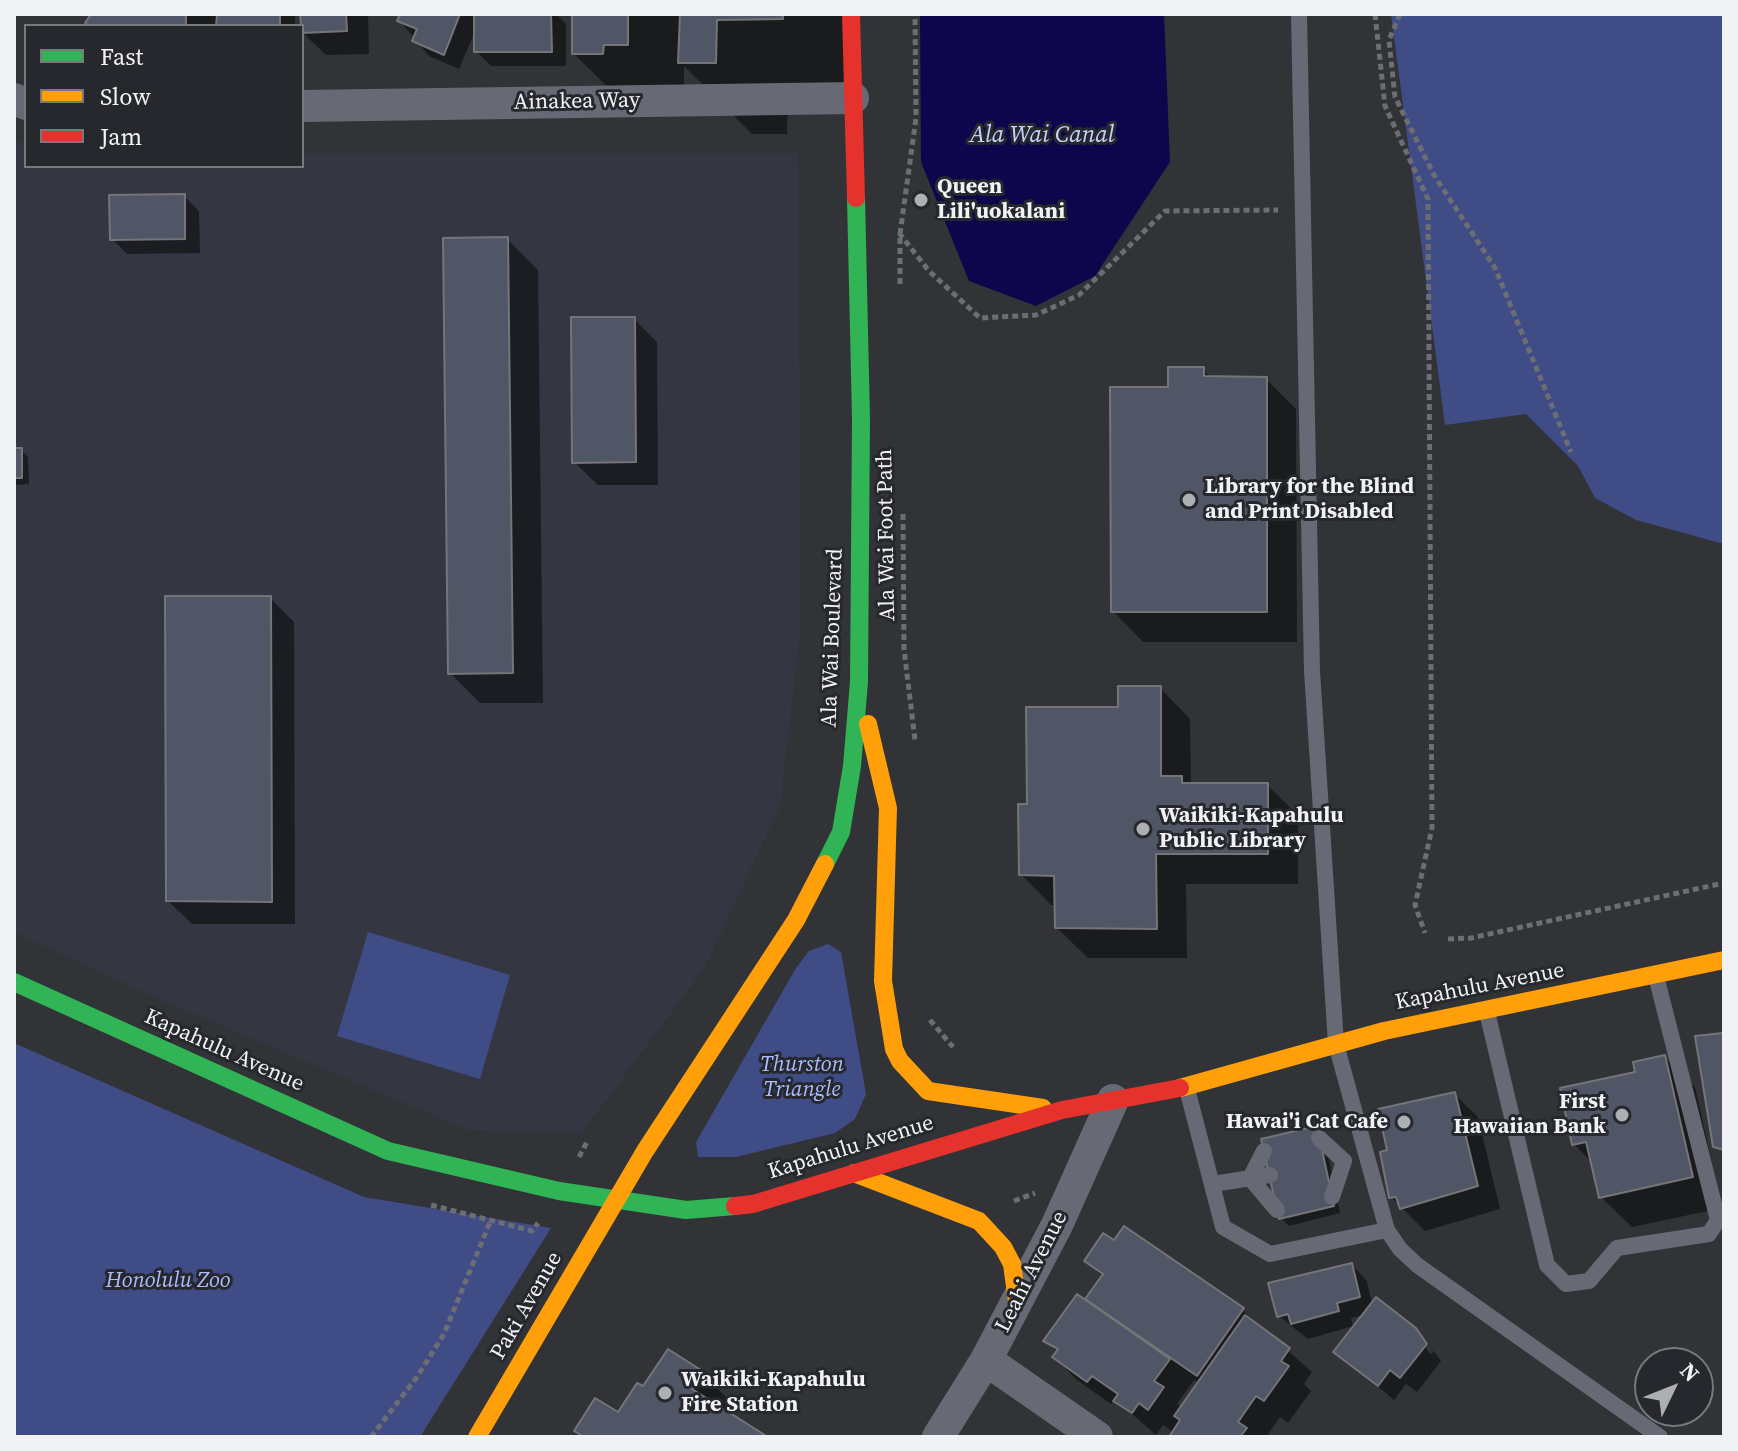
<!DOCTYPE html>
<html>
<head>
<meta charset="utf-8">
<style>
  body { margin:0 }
  #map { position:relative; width:1738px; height:1451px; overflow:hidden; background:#313336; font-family:"Source Serif 4",serif }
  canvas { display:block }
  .frame { position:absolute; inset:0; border:16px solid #f1f2f6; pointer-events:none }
  .legend { position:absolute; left:24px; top:24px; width:280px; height:144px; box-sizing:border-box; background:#26282d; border:2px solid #77797d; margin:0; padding:10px 14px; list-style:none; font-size:24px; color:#f1f2f6 }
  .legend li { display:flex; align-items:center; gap:16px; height:40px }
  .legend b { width:40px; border:2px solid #77797d }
  .north { position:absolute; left:1634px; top:1347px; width:80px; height:80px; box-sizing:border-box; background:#26282d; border:2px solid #77797d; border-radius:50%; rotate:47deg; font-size:22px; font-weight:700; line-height:32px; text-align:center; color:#f1f2f6 }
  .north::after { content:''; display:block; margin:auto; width:28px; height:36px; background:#aeafb3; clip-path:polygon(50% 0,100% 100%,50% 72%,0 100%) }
</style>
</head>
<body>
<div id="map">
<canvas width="1738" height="1451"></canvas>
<div class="frame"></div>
<ul class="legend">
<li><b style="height:10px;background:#30b455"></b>Fast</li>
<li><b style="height:10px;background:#ff9f0a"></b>Slow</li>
<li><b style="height:10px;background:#e5322d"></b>Jam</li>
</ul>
<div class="north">N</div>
</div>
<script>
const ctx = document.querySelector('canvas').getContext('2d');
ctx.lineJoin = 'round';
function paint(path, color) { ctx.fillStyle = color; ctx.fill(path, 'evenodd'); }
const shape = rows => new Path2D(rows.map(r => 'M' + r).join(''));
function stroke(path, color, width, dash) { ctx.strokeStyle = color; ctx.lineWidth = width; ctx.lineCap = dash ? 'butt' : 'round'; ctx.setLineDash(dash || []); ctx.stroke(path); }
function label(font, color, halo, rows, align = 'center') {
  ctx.font = font + ' "Source Serif 4",serif'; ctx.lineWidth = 6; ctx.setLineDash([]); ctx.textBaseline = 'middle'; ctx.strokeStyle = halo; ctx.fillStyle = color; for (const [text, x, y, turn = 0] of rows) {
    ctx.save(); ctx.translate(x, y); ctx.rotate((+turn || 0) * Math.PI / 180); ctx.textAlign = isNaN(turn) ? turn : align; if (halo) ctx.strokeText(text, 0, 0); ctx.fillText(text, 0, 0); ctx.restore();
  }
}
paint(shape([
  [14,141,26,144,26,166,302,166,302,153,798,153,801,626,780,806,704,969,581,1134,468,1130,163,1001,14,932]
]), '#343742');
paint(shape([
  [1391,14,1724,14,1724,544,1636,520,1595,498,1578,466,1526,414,1445,425],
  [368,932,510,975,480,1079,337,1036],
  [828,944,841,952,866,1094,855,1119,835,1133,736,1157,698,1157,696,1142,796,968,809,951],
  [14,1043,364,1197,551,1228,420,1437,14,1437]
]), '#404c86');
paint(shape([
  [920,14,1164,14,1170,162,1095,276,1036,306,969,281,921,162]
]), '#0e064c');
paint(shape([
  [93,14,295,14,295,26,90,26],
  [302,14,368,14,369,54,326,55,302,32],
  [402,14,556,14,566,24,566,66,491,66,476,51,476,29,459,69,429,56,400,21],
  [574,14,853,14,854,90,788,91,787,134,752,134,684,66,684,101,631,110,574,54],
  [184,196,199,211,200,253,127,254,112,239],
  [507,239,538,270,543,703,480,703,450,673],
  [634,319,657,342,658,485,598,485,574,462],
  [1203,369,1212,379,1266,379,1296,409,1297,642,1143,642,1113,611,1170,389],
  [14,450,21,450,28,457,29,484,14,485],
  [270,598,294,622,295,924,192,924,168,901],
  [1160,688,1190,719,1191,785,1267,785,1298,815,1298,884,1186,884,1187,958,1088,958,1057,928,1057,905,1051,905,1021,874,1029,806,1120,709],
  [1664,1057,1695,1087,1722,1208,1632,1227,1601,1197,1593,1164,1574,1144,1637,1073],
  [1454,1094,1478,1117,1500,1209,1425,1231,1391,1197],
  [1316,1129,1324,1136,1340,1213,1289,1226,1281,1218],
  [1087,1261,1242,1310,1312,1372,1304,1384,1311,1391,1288,1423,1280,1417,1266,1437,1172,1437,1174,1433,1163,1425,1156,1435,1115,1399,1111,1404,1077,1380,1054,1357,1058,1352,1046,1340,1086,1302,1103,1277],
  [1194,1380,1199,1383,1182,1408,1177,1404],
  [1352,1265,1367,1281,1372,1304,1417,1334,1430,1354,1434,1352,1428,1343,1441,1361,1417,1392,1406,1384,1394,1400,1336,1351,1364,1315,1351,1318,1353,1326,1308,1339,1279,1316],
  [702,1373,733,1404,727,1413,765,1437,583,1437,576,1430,618,1415,644,1389]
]), '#0007');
const building = shape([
  [91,14,186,14,186,26,89,26,85,23,91,14],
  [217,14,280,14,280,26,216,26,217,14],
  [300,14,346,14,347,31,302,33,300,14],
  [400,14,460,14,444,55,412,41,417,29,397,21,400,14],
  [474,14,551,14,552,52,474,52,474,14],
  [572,14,628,14,628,45,604,45,603,54,572,54,572,14],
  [680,14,783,14,783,19,717,20,716,63,678,63,680,14],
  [185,194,185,239,110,240,109,195,185,194],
  [508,237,513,673,448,674,443,238,508,237],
  [571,317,635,317,636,462,572,463,571,317],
  [1168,367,1204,367,1204,376,1267,377,1267,612,1111,612,1110,387,1168,387,1168,367],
  [14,448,22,448,22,478,14,478,14,448],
  [165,596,271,596,272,902,166,901,165,596],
  [1118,686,1161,686,1161,776,1182,776,1182,783,1268,783,1268,854,1156,854,1157,929,1055,928,1054,876,1019,875,1018,804,1027,804,1026,707,1118,707,1118,686],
  [1724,1024,1724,1150,1713,1147,1695,1036,1723,1033,1724,1024],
  [1665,1055,1693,1177,1599,1198,1586,1142,1572,1145,1560,1088,1635,1072,1633,1062,1665,1055],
  [1455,1092,1478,1186,1400,1209,1396,1197,1389,1198,1380,1152,1387,1150,1378,1109,1455,1092],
  [1317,1126,1334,1206,1279,1219,1261,1139,1317,1126],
  [1124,1226,1244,1308,1197,1376,1085,1299,1103,1274,1084,1261,1103,1233,1114,1240,1124,1226],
  [1352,1263,1360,1297,1337,1303,1339,1311,1291,1324,1288,1314,1277,1317,1268,1283,1352,1263],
  [1077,1294,1170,1359,1154,1381,1164,1387,1148,1410,1139,1403,1132,1413,1113,1401,1118,1394,1092,1376,1087,1382,1052,1357,1058,1349,1043,1341,1077,1294],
  [1376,1297,1416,1328,1427,1344,1400,1378,1390,1370,1378,1386,1333,1352,1376,1297],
  [1245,1315,1290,1348,1281,1361,1289,1366,1264,1401,1256,1396,1238,1422,1247,1428,1240,1437,1169,1437,1180,1420,1174,1416,1245,1315],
  [668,1349,704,1372,692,1389,768,1437,584,1437,574,1431,595,1398,618,1412,637,1383,643,1386,668,1349]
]);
paint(building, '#515666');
stroke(building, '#747577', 2);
stroke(shape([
  [1375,14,1385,106,1428,199,1432,828,1415,905,1425,933],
  [1400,14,1389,40,1395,97,1434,175,1495,268,1571,452],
  [899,233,929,271,980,318,1036,315,1079,295,1165,211,1278,210],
  [900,284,900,234,916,118,915,14],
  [903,514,904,649,915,740],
  [1448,939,1471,938,1724,883],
  [930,1020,953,1047],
  [579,1157,588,1140],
  [1014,1201,1035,1193],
  [431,1205,532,1231,538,1223],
  [371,1437,417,1377,444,1334,490,1222]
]), '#6c6e74', 5, [6, 4]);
stroke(shape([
  [1299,14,1312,671,1336,1044,1387,1230,1400,1249,1417,1265,1660,1437],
  [1487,1012,1547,1265,1566,1284,1589,1281,1617,1248,1709,1234,1718,1220,1656,976],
  [1187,1089,1223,1227,1270,1254,1387,1230],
  [1319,1138,1344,1161,1332,1197],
  [1264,1151,1250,1178,1277,1210],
  [1213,1184,1270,1175]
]), '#676a74', 16);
stroke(shape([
  [14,99,26,104],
  [302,106,853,98],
  [986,1360,1097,1437],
  [938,1437,986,1360,1057,1225,1113,1100]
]), '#676a74', 32);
stroke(shape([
  [825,864,841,832,852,766,859,682,861,419,856,198],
  [14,982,388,1151,559,1191,686,1210,735,1206]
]), '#30b455', 18);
stroke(shape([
  [868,724,888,808,883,981,894,1049,900,1061,928,1091,1043,1108],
  [1180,1088,1384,1031,1724,960],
  [854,1173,979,1221,1003,1247,1012,1264,1017,1301],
  [477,1437,645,1151,796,920,825,864]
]), '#ff9f0a', 18);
stroke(shape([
  [851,14,856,198],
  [735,1206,753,1204,1062,1110,1180,1088]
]), '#e5322d', 18);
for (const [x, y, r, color] of [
  [921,200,8,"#aeafb3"],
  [1189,500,8,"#aeafb3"],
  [1143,829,8,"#aeafb3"],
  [1622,1115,8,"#aeafb3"],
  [1404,1122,8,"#aeafb3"],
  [665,1393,8,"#aeafb3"]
]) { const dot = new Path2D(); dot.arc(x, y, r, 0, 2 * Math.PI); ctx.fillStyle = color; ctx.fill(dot); stroke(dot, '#26282d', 3); }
label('22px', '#f1f2f6', '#26282d', [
  ["Ainakea Way",577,102,-1],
  ["Ala Wai Foot Path",887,535,-91],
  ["Ala Wai Boulevard",833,638,-88],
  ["Kapahulu Avenue",1480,987,-11],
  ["Kapahulu Avenue",224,1051,24],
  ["Kapahulu Avenue",851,1148,-17],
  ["Leahi Avenue",1032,1272,-63],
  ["Paki Avenue",527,1306,-60]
]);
label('bold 22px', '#f1f2f6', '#26282d', [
  ["Queen",937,187],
  ["Lili'uokalani",937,212],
  ["Library for the Blind",1205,487],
  ["and Print Disabled",1205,512],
  ["Waikiki-Kapahulu",1159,816],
  ["Public Library",1159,841],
  ["First",1606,1102,"right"],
  ["Hawaiian Bank",1606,1127,"right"],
  ["Hawai'i Cat Cafe",1388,1122,"right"],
  ["Waikiki-Kapahulu",681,1380],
  ["Fire Station",681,1405]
], 'left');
label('italic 22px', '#abbcfd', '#26282d', [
  ["Thurston",802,1065],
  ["Triangle",802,1090],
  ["Honolulu Zoo",168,1281]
]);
label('italic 24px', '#c3d0fc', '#26282d', [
  ["Ala Wai Canal",1042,136]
]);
</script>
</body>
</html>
